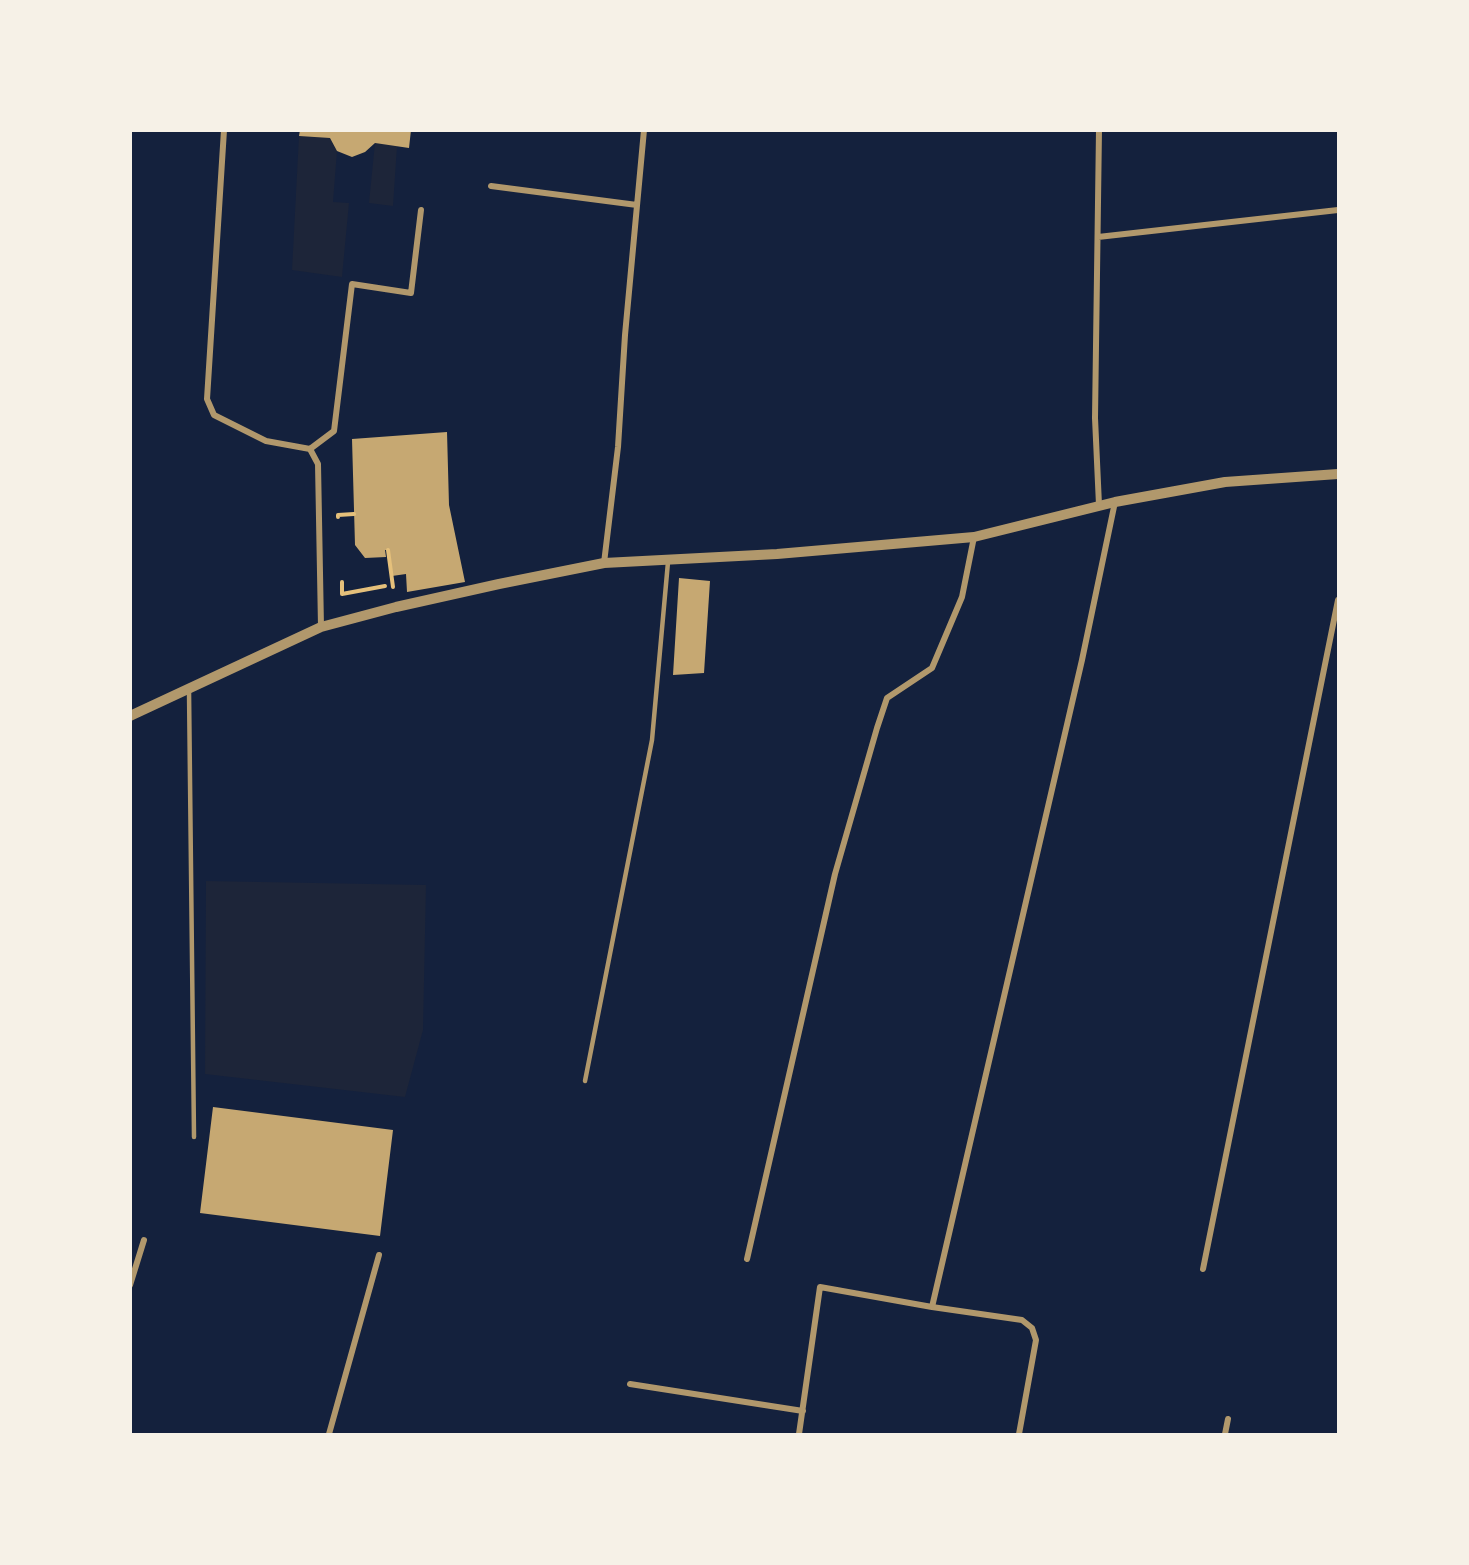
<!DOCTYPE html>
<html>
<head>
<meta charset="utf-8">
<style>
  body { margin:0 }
  #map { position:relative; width:1469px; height:1565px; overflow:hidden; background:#14213d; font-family:Quicksand,sans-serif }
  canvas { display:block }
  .frame { position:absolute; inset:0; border:132px solid #f6f1e7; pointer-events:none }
</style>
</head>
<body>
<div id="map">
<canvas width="1469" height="1565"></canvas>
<div class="frame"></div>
</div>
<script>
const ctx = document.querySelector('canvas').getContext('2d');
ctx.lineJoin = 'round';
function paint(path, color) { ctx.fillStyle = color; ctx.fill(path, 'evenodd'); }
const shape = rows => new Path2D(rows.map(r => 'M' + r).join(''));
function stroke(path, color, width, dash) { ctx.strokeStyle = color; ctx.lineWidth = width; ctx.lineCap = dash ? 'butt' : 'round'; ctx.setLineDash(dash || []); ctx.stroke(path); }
paint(shape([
  [299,136,330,138,337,151,333,202,349,203,342,277,292,270],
  [375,143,397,146,393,206,369,203],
  [206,881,426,885,423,1030,405,1097,205,1074]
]), '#1d2539');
paint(shape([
  [300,130,411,130,409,148,375,143,365,152,352,157,337,151,330,138,299,136],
  [447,432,449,505,465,582,407,592,406,574,392,576,388,550,385,550,386,557,365,558,355,545,352,439],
  [679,578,710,581,704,673,673,675],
  [213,1107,393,1130,380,1236,200,1213]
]), '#c6a872');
stroke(shape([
  [338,517,338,515,354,514],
  [388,550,393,587],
  [342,582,342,594,385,586]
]), '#e5c07b', 4);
stroke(shape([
  [189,690,194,1137],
  [585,1081,652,740,668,562]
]), '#b1986c', 4.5);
stroke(shape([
  [224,130,207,399,214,415,266,441,310,449,318,464,321,627],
  [491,186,637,205],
  [1098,237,1338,210],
  [310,449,334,431,352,284,411,293,421,210],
  [1099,505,1095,418,1099,130],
  [604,563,618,447,625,335,644,130],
  [747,1259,835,874,877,728,887,698,932,668,962,597,974,537],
  [1203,1269,1338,600],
  [130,1285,144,1240],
  [932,1307,1082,660,1115,502],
  [630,1384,803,1411],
  [329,1434,379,1255],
  [799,1434,820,1287,932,1307,1022,1320,1032,1328,1036,1340,1019,1434],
  [1225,1434,1228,1419]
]), '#b1986c', 6);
stroke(shape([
  [130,716,321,627,396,607,499,584,604,563,777,554,974,537,1115,502,1225,482,1338,474]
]), '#b1986c', 10);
</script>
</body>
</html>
